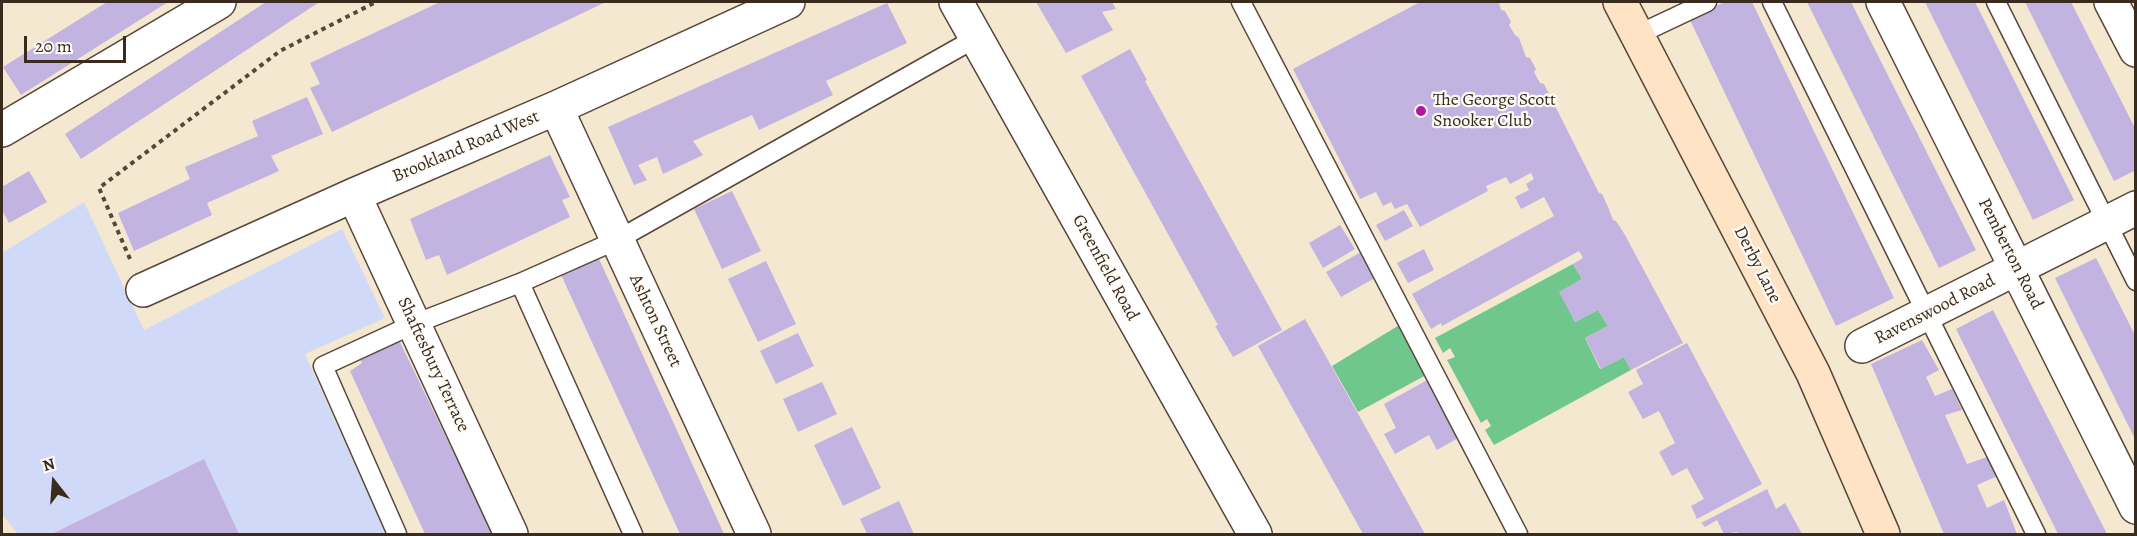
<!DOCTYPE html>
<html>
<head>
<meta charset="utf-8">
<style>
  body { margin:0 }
  #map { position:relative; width:2137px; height:536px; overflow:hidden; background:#f5e8d1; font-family:Alegreya,serif }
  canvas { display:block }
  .frame { position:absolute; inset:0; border:3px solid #3b2a1e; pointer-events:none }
  .north { position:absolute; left:24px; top:452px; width:60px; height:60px; -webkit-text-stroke:4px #fdfcf7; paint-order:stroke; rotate:343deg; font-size:16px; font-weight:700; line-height:24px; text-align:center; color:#3b2a1e }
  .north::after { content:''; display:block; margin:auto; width:21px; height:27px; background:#3b2a1e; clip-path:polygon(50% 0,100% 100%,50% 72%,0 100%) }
  .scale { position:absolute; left:24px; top:36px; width:102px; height:27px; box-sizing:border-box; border:3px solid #3b2a1e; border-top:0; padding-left:8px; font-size:18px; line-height:21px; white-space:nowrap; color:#3b2a1e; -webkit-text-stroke:4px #fdfcf7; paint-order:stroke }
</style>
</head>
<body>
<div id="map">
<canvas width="2137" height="536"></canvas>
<div class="frame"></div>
<div class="north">N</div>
<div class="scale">20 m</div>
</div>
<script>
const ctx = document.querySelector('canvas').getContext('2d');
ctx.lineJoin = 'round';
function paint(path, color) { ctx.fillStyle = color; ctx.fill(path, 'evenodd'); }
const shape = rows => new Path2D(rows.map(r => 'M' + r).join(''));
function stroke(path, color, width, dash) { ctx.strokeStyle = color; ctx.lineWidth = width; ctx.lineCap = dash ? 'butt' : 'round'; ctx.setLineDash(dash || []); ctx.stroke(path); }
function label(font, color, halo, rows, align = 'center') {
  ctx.font = font + ' Alegreya,serif'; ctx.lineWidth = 4.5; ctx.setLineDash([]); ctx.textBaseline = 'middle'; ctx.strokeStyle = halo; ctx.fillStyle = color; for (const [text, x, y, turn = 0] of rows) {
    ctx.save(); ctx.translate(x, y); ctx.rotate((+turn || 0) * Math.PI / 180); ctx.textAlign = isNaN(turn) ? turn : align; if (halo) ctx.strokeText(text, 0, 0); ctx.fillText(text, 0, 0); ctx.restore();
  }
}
paint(shape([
  [84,202,144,330,342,229,385,318,305,354,386,534,18,534,2,514,2,253]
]), '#d1d9f9');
paint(shape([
  [1573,264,1582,279,1560,292,1575,322,1598,310,1608,326,1585,338,1600,369,1624,357,1631,370,1494,445,1485,430,1491,426,1487,419,1481,423,1447,360,1455,357,1450,348,1443,353,1435,338],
  [1401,324,1428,374,1358,412,1332,366]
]), '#70c78d');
paint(shape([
  [107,2,168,2,21,95,3,67],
  [266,2,317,2,318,3,81,159,65,134],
  [440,2,606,2,332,132,310,88,320,84,310,63],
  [1036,2,1112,2,1116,9,1102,12,1113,30,1066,53],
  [1420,2,1499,2,1501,10,1505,11,1511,22,1509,25,1515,35,1519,38,1526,57,1530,58,1536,69,1534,72,1540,83,1544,84,1599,193,1602,194,1608,207,1613,220,1616,221,1625,235,1683,343,1631,370,1624,357,1601,369,1585,338,1608,326,1598,310,1575,322,1559,292,1582,279,1573,264,1583,258,1579,251,1442,326,1441,323,1431,329,1412,294,1554,216,1544,197,1521,209,1515,197,1529,190,1526,184,1534,179,1531,173,1510,184,1506,177,1486,186,1488,191,1420,227,1407,204,1395,209,1391,202,1383,206,1376,192,1360,199,1293,69],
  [1725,2,1752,2,1894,298,1836,326,1689,18],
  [1807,2,1851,2,1976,250,1939,268],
  [1925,2,1975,2,2074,200,2033,220],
  [2025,2,2071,2,2136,130,2136,170,2114,181],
  [887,3,907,43,826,81,833,95,759,130,752,115,693,141,703,155,663,174,657,157,638,165,647,180,634,185,608,127],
  [1130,49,1147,80,1145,81,1282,330,1233,357,1215,326,1218,325,1081,76],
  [307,97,323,134,271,156,279,171,207,203,212,215,134,251,118,213,190,179,185,167,258,136,252,121],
  [550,155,570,197,562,200,570,217,447,275,439,255,426,260,410,219],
  [29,171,47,202,9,223,2,210,2,187],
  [732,191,761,251,722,269,694,209],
  [1404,210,1413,226,1385,241,1376,225],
  [1340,225,1355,249,1323,268,1309,243],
  [1424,249,1434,270,1408,283,1397,263],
  [595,250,724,534,680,534,557,266],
  [1361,252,1375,278,1341,297,1326,272],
  [2096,258,2136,337,2136,441,2055,278],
  [766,261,796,324,758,342,728,279],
  [1993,310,2107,534,2058,534,1956,329],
  [1305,319,1384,460,1425,534,1363,534,1258,346],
  [798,333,814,366,776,384,760,351],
  [398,338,493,534,425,534,350,371,362,363,357,356],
  [1922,340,1939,370,1926,377,1935,396,1952,389,1962,410,1945,415,1967,464,1990,456,2000,475,1977,485,1987,508,2004,500,2017,534,1944,534,1871,364],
  [1687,343,1762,484,1697,519,1691,506,1704,499,1687,468,1672,476,1659,452,1675,443,1659,411,1643,419,1628,392,1643,384,1636,370],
  [1429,379,1460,437,1437,450,1429,435,1395,454,1384,434,1396,428,1384,404],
  [822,382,837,414,798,432,783,399],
  [852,427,881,488,843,506,814,445],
  [204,459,239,534,55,534,54,533],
  [1767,489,1776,509,1785,503,1802,534,1738,534,1737,532,1724,534,1717,520,1705,527,1701,523],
  [899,501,914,534,867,534,860,519]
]), '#c3b3e0');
const lane = shape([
  [1241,2,1518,534],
  [1772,2,2036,534],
  [1996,2,2136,281],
  [1637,35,1707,2],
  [520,283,633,534],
  [397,534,323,366,414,324,520,283,617,240,976,38]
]);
const street = shape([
  [956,2,1255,534],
  [1883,2,2136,507],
  [2111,2,2136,50],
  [556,108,754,534],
  [2,130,219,2],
  [354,195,511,534],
  [143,290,354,195,556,108,788,2],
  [1862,346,2136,208]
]);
const secondary = shape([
  [1620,2,1813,373,1883,534]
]);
stroke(lane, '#574639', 21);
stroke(street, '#574639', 36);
stroke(secondary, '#574639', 36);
stroke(shape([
  [130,259,99,188,280,51,376,2]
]), '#574639', 4, [4.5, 4.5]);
stroke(lane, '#fff', 18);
stroke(street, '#fff', 33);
stroke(secondary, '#fee4c5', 33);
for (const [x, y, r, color] of [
  [1421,111,6,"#b5179e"]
]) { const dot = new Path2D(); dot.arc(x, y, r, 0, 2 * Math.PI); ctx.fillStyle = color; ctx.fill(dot); stroke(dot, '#fdfcf7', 2); }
label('18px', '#3b2a1e', '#fdfcf7', [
  ["The George Scott",1433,101],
  ["Snooker Club",1433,122]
], 'left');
label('18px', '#3b2a1e', '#fdfcf7', [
  ["Brookland Road West",466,147,-23],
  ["Pemberton Road",2010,254,63],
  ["Derby Lane",1757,265,63],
  ["Greenfield Road",1105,268,61],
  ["Ravenswood Road",1935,310,-27],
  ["Ashton Street",655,321,65],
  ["Shaftesbury Terrace",433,365,65]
]);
</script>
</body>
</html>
